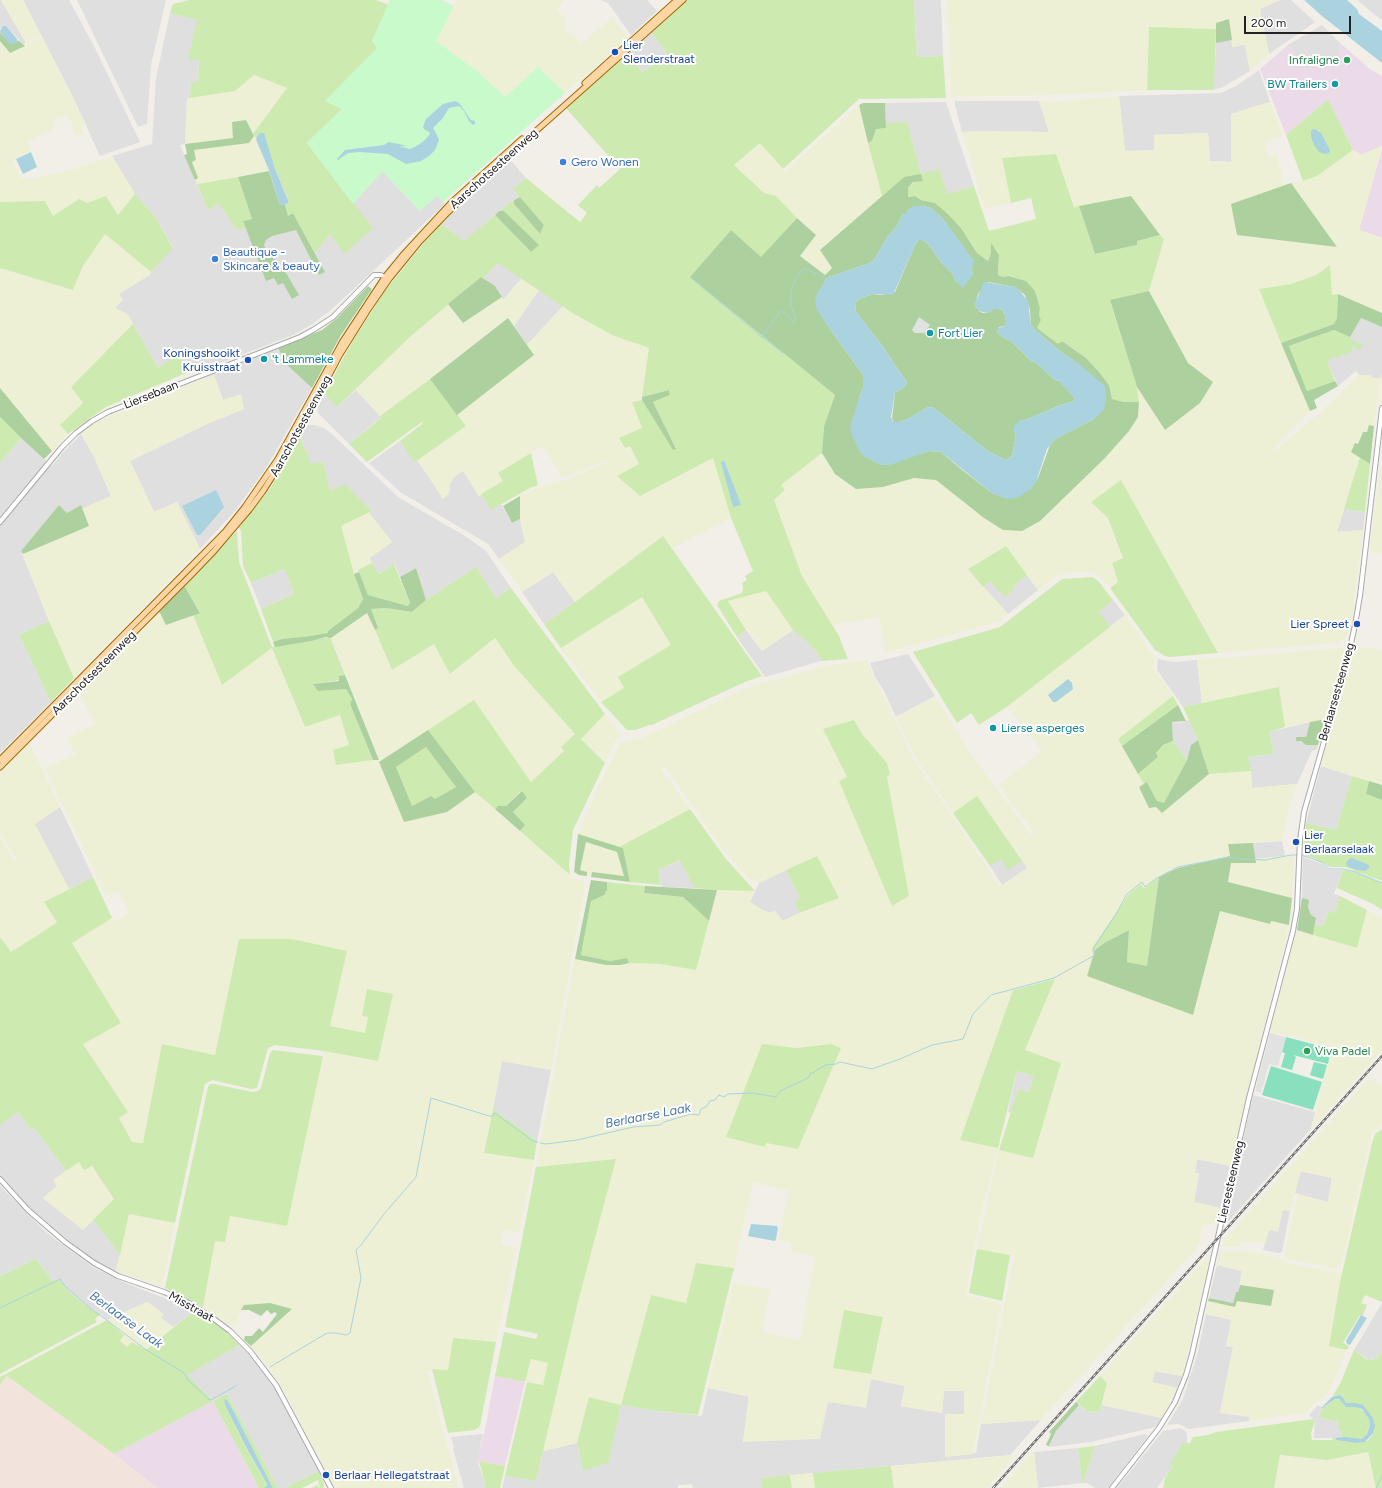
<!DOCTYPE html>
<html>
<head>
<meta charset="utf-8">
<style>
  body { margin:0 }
  #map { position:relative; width:1382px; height:1488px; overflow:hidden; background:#f2efe9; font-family:Figtree,sans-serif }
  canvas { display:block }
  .scale { position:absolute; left:1244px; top:16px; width:107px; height:18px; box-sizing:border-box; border:2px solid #222; border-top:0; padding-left:5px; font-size:12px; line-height:14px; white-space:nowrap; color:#222; -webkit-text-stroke:3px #fff; paint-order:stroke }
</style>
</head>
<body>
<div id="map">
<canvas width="1382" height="1488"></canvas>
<div class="scale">200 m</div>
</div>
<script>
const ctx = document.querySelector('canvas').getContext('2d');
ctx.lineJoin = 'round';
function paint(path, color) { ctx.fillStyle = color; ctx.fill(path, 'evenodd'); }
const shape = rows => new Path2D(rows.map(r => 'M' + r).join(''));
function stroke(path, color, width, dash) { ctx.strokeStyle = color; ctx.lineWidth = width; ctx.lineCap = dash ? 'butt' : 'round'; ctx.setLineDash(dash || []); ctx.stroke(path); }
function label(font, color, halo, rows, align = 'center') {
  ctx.font = font + ' Figtree,sans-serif'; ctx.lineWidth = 4; ctx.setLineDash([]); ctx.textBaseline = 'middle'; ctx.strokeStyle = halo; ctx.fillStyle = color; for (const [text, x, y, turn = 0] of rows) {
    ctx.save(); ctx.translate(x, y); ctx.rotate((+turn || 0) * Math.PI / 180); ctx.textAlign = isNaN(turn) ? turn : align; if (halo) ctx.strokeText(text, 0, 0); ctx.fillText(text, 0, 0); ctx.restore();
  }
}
paint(shape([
  [0,0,1,0,26,43,23,44,6,26,1,28,0,31],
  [23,0,69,0,95,48,140,142,100,156,73,97],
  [77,0,166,0,151,65,147,124,138,127],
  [600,0,647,0,657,11,631,35,608,3],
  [914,0,941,0,943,56,917,57],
  [1280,0,1291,0,1315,22,1269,54,1260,9],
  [1357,0,1382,0,1382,19,1380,19],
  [170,13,198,20,188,59,199,59,198,82,191,82,190,98,187,99,185,144,180,145,208,210,219,203,237,230,288,216,325,272,315,253,330,234,372,228,353,204,382,171,420,211,437,195,445,204,332,309,311,325,293,335,207,368,206,367,191,371,187,365,158,368,128,315,115,308,119,294,151,274,151,272,173,247,155,217,135,194,112,156,152,144,156,78],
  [1322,25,1340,43,1339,55,1306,69,1288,45],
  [650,30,668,55,642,72,625,51],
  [1232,40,1245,45,1250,71,1223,87,1214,90,1216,43],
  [1259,70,1270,102,1231,114,1231,162,1210,161,1208,133,1154,135,1154,150,1125,151,1119,96,1221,93,1236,86],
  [955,101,1039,101,1049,132,985,131,962,132,955,105],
  [946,102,974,186,947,195,921,174,907,123,886,123,885,103],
  [508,157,526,178,513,189,520,197,514,200,499,211,464,242,440,223],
  [498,262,522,278,503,300,498,290,483,278],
  [539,290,563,306,527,345,514,326],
  [1361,318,1382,327,1382,371,1381,378,1372,378,1370,375,1359,375,1356,371,1338,386,1327,361],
  [278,348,286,364,312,388,266,468,235,511,200,549,177,502,154,512,130,461,207,424,244,409,223,400,214,376,207,378,205,378],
  [356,390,381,417,349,444,318,413,318,408,324,394,337,407],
  [309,425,314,425,324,428,332,434,398,497,465,536,486,551,511,588,496,598,476,567,426,600,416,568,400,577,395,564,378,574,369,558,392,542,369,513,372,511,330,492,323,462,311,465,300,437,305,428],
  [81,434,94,456,111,496,82,509,81,505,67,513,59,505,21,551,49,621,19,635,51,702,0,753,0,463,21,438,52,466,66,449],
  [400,441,414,463,418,461,443,498,449,493,450,484,454,477,463,470,479,496,481,494,491,509,501,504,512,523,520,519,525,542,499,559,488,544,400,492,369,463],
  [1344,509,1365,512,1363,530,1337,532],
  [285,569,294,594,261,609,251,583],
  [553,572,575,602,544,624,522,592],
  [1027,575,1038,590,1008,614,983,587,990,581,1015,588,1013,586],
  [1113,600,1125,615,1110,627,1098,612],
  [746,630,762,651,793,630,812,647,817,653,821,661,765,677,737,637],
  [908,654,935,696,896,717,884,691,875,677,870,663],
  [1158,659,1175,662,1197,660,1202,703,1183,707,1157,670],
  [1189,720,1198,740,1191,745,1187,760,1173,741,1172,722,1180,723],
  [1310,722,1306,737,1301,741,1306,745,1318,745,1317,749,1312,751,1297,784,1252,788,1248,757,1274,754,1269,732],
  [1321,766,1352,776,1336,830,1306,823],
  [977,796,1028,868,1002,885,987,861,953,813],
  [60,807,93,877,69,889,34,824],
  [1282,841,1285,856,1255,859,1253,843],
  [1303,857,1320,863,1329,870,1343,870,1334,894,1340,896,1334,913,1329,911,1323,926,1315,925,1316,918,1311,915,1308,907,1309,901,1302,898],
  [681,860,694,888,662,887,658,870],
  [786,870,800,898,795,902,799,913,783,921,775,911,771,913,762,910,750,902,759,883],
  [502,1061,551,1070,537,1141,493,1109],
  [1017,1071,1033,1076,1029,1092,1018,1089,1011,1113,1008,1112],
  [1253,1095,1315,1112,1311,1129,1225,1225],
  [18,1112,30,1129,34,1128,66,1171,54,1180,57,1186,43,1198,83,1229,93,1220,120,1255,116,1271,99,1263,75,1246,30,1209,0,1174,0,1125],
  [1197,1159,1230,1166,1220,1208,1194,1202,1199,1174,1195,1173],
  [1301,1171,1332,1178,1328,1202,1294,1193],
  [0,1186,48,1234,94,1268,128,1284,195,1310,173,1327,161,1318,163,1314,147,1302,107,1320,101,1314,86,1306,69,1291,59,1279,53,1282,36,1259,0,1276],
  [1283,1210,1290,1211,1282,1252,1279,1253,1263,1250,1269,1230],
  [1217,1265,1242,1271,1238,1292,1236,1292,1233,1303,1209,1298],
  [1382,1303,1382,1351,1376,1359,1369,1360,1354,1350],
  [1206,1314,1232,1320,1226,1346,1233,1347,1220,1413,1250,1417,1249,1421,1189,1429,1179,1424,1168,1425,1167,1425,1181,1403,1184,1396,1198,1352],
  [239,1345,258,1363,273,1384,319,1471,285,1488,278,1488,227,1394,213,1401,186,1375],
  [1155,1371,1182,1376,1177,1388,1152,1382],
  [871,1379,905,1386,901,1406,942,1413,944,1391,964,1391,964,1414,945,1414,945,1457,976,1453,981,1424,1041,1420,1010,1455,761,1478,762,1488,693,1488,692,1484,678,1485,678,1488,502,1488,505,1476,536,1481,543,1451,577,1443,583,1471,621,1405,649,1410,702,1416,708,1388,749,1396,743,1442,828,1401],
  [1079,1405,1088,1412,1100,1411,1102,1405,1162,1418,1155,1427,1091,1442,1049,1447,1056,1431],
  [1318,1405,1322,1408,1319,1417,1339,1422,1342,1431,1341,1438,1314,1438,1315,1421,1309,1415],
  [1180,1428,1185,1431,1187,1434,1187,1443,1183,1443,1173,1466,1157,1488,1117,1488,1163,1431],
  [483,1434,477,1462,478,1462,486,1488,464,1488,453,1449,454,1448,451,1437],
  [1145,1434,1148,1436,1108,1488,1095,1488,1087,1483,1083,1483,1095,1446],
  [1078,1448,1082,1483,1038,1488,1034,1452]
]), '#e0dfdf');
paint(shape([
  [1340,43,1370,69,1382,76,1382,146,1361,155,1353,150,1328,99,1286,135,1260,69,1288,45,1306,69,1339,55],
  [1382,149,1382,238,1359,230],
  [495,1376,525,1382,505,1466,479,1461,478,1462,476,1463,484,1434],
  [213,1401,259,1488,157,1488,114,1454]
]), '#ebdbe8');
paint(shape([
  [7,1376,114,1454,157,1488,0,1488,0,1383]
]), '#f3e3dd');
paint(shape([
  [1,0,23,0,41,35,26,43],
  [456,0,563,0,557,11,565,17,565,30,568,34,570,32,581,44,612,17,628,38,565,93,538,67,505,97,478,72,436,41],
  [947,0,1280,0,1260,9,1269,54,1250,71,1245,45,1232,47,1229,19,1216,23,1216,29,1149,27,1147,90,1053,95,951,97],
  [42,37,86,124,81,127,84,134,77,137,67,114,52,120,55,128,27,142,31,151,13,159,20,178,33,178,75,169,112,156,135,194,118,215,106,196,87,203,79,199,53,216,44,201,0,202,0,41,10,53],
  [254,75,287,88,253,134,246,120,233,122,234,138,185,144,187,99,235,91],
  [1119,96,1125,151,1154,150,1154,135,1208,133,1210,161,1231,162,1231,114,1270,102,1283,135,1265,141,1268,157,1277,154,1284,186,1232,204,1337,247,1291,183,1317,176,1353,150,1362,155,1382,146,1359,230,1382,238,1382,313,1338,295,1332,295,1329,265,1316,275,1291,284,1259,289,1310,411,1282,439,1268,457,1318,414,1359,375,1370,375,1372,378,1381,378,1374,426,1369,425,1367,432,1363,432,1358,444,1351,451,1360,457,1337,532,1363,530,1352,616,1347,636,1343,640,1337,643,1218,653,1121,480,1108,518,1123,558,1112,563,1118,582,1110,588,1097,574,1092,572,1069,572,1057,576,1038,590,1006,546,968,569,1008,614,998,622,885,653,879,617,832,625,802,576,774,500,785,491,780,485,822,453,835,474,883,487,914,478,936,480,984,518,1003,530,1105,458,1129,431,1138,417,1139,402,1137,387,1165,430,1213,382,1188,363,1149,291,1164,239,1160,235,1131,196,1075,208,1056,154,1002,158,1011,203,984,209,962,132,985,131,1049,132,1039,101,1054,102],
  [859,105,882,196,820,250,832,269,825,275,800,256,816,234,797,218,776,196,764,193,734,165,761,143,785,171],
  [254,136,256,138,269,171,197,184,195,180,198,178,192,162,196,160,194,150,249,143],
  [105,234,151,272,151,274,119,294,123,300,115,308,128,315,133,324,71,387,83,403,60,425,68,434,52,451,0,388,0,268,73,290,83,266],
  [522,278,539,290,514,326,508,318,380,416,356,390,399,347,448,304,463,323,502,297,503,300],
  [563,306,612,335,649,348,642,400,632,402,643,428,630,446,639,464,617,476,640,495,713,458,731,518,672,548,663,537,575,602,553,572,522,592,499,559,525,542,520,519,520,496,535,488,560,482,606,463,605,461,562,478,543,446,498,473,503,481,479,496,463,471,454,477,450,484,449,493,443,499,418,461,466,426,457,415,534,355,527,345],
  [214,375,223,400,241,394,244,409,207,424,130,461,154,512,177,502,200,549,74,678,49,621,23,554,89,526,82,509,111,496,94,457,81,434,96,422,205,378,207,378],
  [1380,465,1382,466,1382,553,1370,552],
  [369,513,392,542,370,558,372,563,359,570,359,572,354,574,340,526],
  [766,591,793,630,762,651,728,601],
  [642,596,672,645,618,677,624,688,601,702,561,648],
  [159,611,166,625,193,615,222,685,272,648,305,727,340,715,349,745,337,765,379,759,331,638,367,613,392,670,434,644,451,674,495,638,515,667,575,734,561,747,565,751,531,782,474,700,447,812,475,792,573,878,584,882,585,886,551,1070,502,1061,484,1152,534,1160,519,1233,503,1230,501,1244,516,1248,496,1342,453,1338,448,1371,427,1370,459,1488,335,1488,285,1393,268,1366,251,1346,291,1309,244,1305,234,1328,203,1307,215,1240,225,1242,230,1216,287,1226,324,1051,378,1061,392,994,362,1016,368,1017,365,1033,330,1026,347,951,239,939,215,1055,162,1044,143,1143,132,1142,119,1118,127,1111,83,1043,121,1022,72,943,112,918,114,922,129,913,119,891,106,897,45,768,75,754,67,738,95,724,80,693],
  [1125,615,1155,658,1153,667,1173,696,1119,739,1144,784,1140,787,1162,813,1209,774,1251,771,1252,788,1297,784,1290,804,1282,841,1228,844,1230,856,1178,868,1159,877,1144,890,1141,884,1092,948,1093,956,1087,976,1220,910,1270,924,1271,921,1289,925,1230,1166,1197,1159,1195,1173,1199,1174,1194,1202,1220,1208,1217,1222,1202,1227,1200,1240,1195,1250,1041,1420,981,1424,1014,1256,977,1249,983,1220,999,1150,1033,1157,1061,1063,1025,1050,1055,979,1005,991,1013,990,960,1140,998,1148,979,1220,966,1295,998,1303,1001,1305,973,1454,945,1457,945,1414,964,1414,964,1391,944,1391,942,1413,901,1406,905,1386,871,1379,866,1408,828,1402,820,1439,743,1442,749,1397,708,1388,733,1283,770,1289,762,1332,800,1340,815,1256,790,1251,791,1243,778,1240,789,1191,753,1182,734,1268,696,1263,686,1303,651,1295,621,1405,589,1397,577,1443,543,1451,578,1302,615,1159,536,1167,575,959,606,965,621,965,629,963,660,964,696,970,717,890,755,891,750,902,762,910,771,913,774,911,783,921,799,913,839,898,786,870,759,883,751,881,719,844,665,767,661,769,690,809,619,847,578,834,600,782,620,743,625,741,639,739,748,687,829,665,867,660,876,683,885,698,914,761,984,862,998,885,1002,885,1027,868,977,796,953,813,914,755,896,717,935,696,968,750,1031,835,1034,833,998,785,1042,751,1007,706],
  [854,720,863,735,887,763,890,774,887,776,839,781,847,777],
  [762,1044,797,1048,831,1044,841,1048,798,1149,765,1143],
  [1354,646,1382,650,1382,785,1321,766],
  [1339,648,1343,649,1344,653,1326,719,1285,727,1279,687,1202,703,1197,660],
  [605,714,621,734,615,741,605,763,581,739],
  [29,742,60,807,35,824,69,889,45,902,58,922,10,953,0,937,0,838,15,861,17,860,0,833,0,772],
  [585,842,617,852,624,877,593,872,591,877,587,876,586,872,580,871],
  [1285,856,1294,856,1292,898,1228,882,1231,863,1255,863,1255,859],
  [1367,910,1382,918,1382,1050,1311,1129,1332,1047,1270,1031,1297,930,1357,948],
  [1369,1078,1382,1086,1382,1120,1381,1125,1372,1133,1341,1266,1337,1269,1332,1268,1288,1259,1284,1256,1298,1194,1328,1202,1332,1178,1301,1171,1290,1211,1283,1210,1278,1232,1269,1230,1265,1243,1241,1241,1240,1247,1222,1247,1223,1241],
  [79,1162,92,1166,114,1200,83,1230,43,1198,57,1186,53,1180],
  [129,1214,175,1223,162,1287,116,1271],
  [1247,1251,1278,1257,1288,1263,1337,1273,1342,1271,1329,1346,1347,1350,1329,1392,1305,1413,1249,1421,1250,1416,1220,1413,1233,1347,1226,1346,1231,1320,1206,1314,1208,1301,1235,1307,1237,1300,1271,1306,1274,1290,1240,1285,1242,1271,1217,1265,1219,1252],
  [1211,1253,1182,1376,1155,1371,1152,1382,1177,1388,1162,1418,1102,1405,1107,1383,1100,1376],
  [147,1302,164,1314,161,1318,173,1327,145,1350,133,1342,128,1348,119,1341,124,1335,107,1320],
  [531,1359,549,1363,543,1385,525,1382],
  [1033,1451,1034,1452,1038,1488,1001,1488],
  [1368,1452,1376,1488,1274,1488,1279,1455,1327,1460],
  [1017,1455,987,1488,894,1488,891,1466],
  [813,1473,815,1488,792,1488,790,1475]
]), '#eef0d5');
paint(shape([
  [189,0,376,0,389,5,372,41,378,48,326,101,342,109,307,143,373,228,344,254,330,234,315,253,293,213,288,216,285,205,288,203,288,199,275,169,259,134,256,138,253,134,287,88,254,75,235,91,190,98,191,82,198,82,199,60,188,59,197,20,170,13,173,4],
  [682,0,914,0,917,57,943,56,946,98,859,99,783,169,760,143,734,165,764,193,776,196,797,218,761,258,731,230,690,277,835,395,824,426,822,453,781,485,785,490,774,500,802,576,839,636,848,659,821,661,817,653,812,647,793,630,766,591,728,601,746,630,737,637,717,605,719,601,742,593,743,587,742,583,747,580,745,576,753,571,731,518,713,458,640,496,617,476,639,464,630,446,625,448,619,438,642,428,632,402,642,400,673,449,676,449,653,402,670,395,669,390,642,397,649,348,612,335,574,314,498,263,483,278,481,277,411,336,337,407,324,394,351,344,384,292,440,223,464,241,495,215,531,252,538,245,504,211,499,211,514,200,514,204,540,234,544,225,513,189,526,178,580,222,587,213,578,205,597,185,599,188,620,169,564,106,625,51,642,72,668,55,650,30],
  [1149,27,1216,29,1214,90,1147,90],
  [1328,99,1353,150,1317,176,1303,181,1286,135],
  [907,122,921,174,939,169,947,194,974,186,989,231,1036,219,1031,198,1011,203,1002,158,1056,154,1074,207,1079,206,1095,254,1137,245,1137,241,1160,235,1164,239,1149,291,1110,301,1137,387,1139,402,1124,402,1112,399,1109,385,1100,373,1086,358,1062,341,1058,345,1037,328,1041,320,1039,315,1040,308,1035,291,1025,281,1010,276,1003,277,998,275,999,255,991,244,991,253,988,261,977,253,961,228,947,213,935,203,921,200,915,196,908,197,908,188,914,182,904,177,882,196,868,143,872,141,876,129,886,128,886,123],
  [238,177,252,219,243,221,246,228,237,230,219,204,208,210,197,184],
  [135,194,155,217,173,248,151,272,105,234,83,266,73,290,0,268,0,202,45,201,53,216,79,199,87,203,106,196,118,215],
  [1330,265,1332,295,1338,294,1337,318,1334,324,1281,343,1259,289,1291,284,1316,275],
  [133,324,158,368,177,356,187,365,191,371,106,407,68,434,60,425,83,403,71,387],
  [1334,330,1350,337,1352,340,1363,345,1360,350,1352,347,1351,352,1327,361,1335,381,1307,391,1289,346],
  [430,379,466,426,414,463,400,441,422,424,422,422,367,462,349,444,381,418,380,416],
  [0,417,21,438,0,463],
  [300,437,311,464,323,462,330,491,344,484,372,511,341,526,354,574,363,599,358,608,328,631,329,633,310,636,282,639,273,642,261,609,294,594,285,569,251,583,243,566,241,531,239,527,271,487],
  [531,453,538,485,530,488,491,510,481,494,503,481,498,473],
  [1360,457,1370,464,1365,512,1344,509],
  [1121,480,1218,653,1170,657,1165,656,1155,650,1110,588,1118,582,1112,563,1123,558,1108,518,1091,502],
  [237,531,239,562,272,647,330,637,345,675,339,676,339,680,314,684,318,691,346,689,352,699,350,704,373,760,336,765,333,750,349,745,340,715,305,727,272,648,222,685,193,615,200,612,184,585],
  [663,536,762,676,745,682,652,725,649,725,635,730,627,730,601,702,624,688,618,677,671,645,642,597,561,648,544,624,575,602],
  [1006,546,1027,575,1013,586,1015,588,1005,597,990,581,983,587,968,569],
  [372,563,379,574,394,564,410,604,408,606,368,595,358,570],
  [476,567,496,598,511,588,605,714,581,739,605,763,573,830,569,865,570,875,520,831,524,825,513,812,527,798,521,791,506,806,498,806,495,809,475,792,428,730,474,700,531,782,564,751,561,747,575,734,515,667,495,638,450,674,434,644,392,670,375,630,377,628,370,609,386,608,412,612,426,600],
  [1093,577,1099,582,1113,600,1099,612,1110,627,1008,706,979,725,971,713,957,723,913,652,1000,627,1062,579],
  [49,621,74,678,51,702,19,635],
  [1279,687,1285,727,1269,732,1274,754,1248,757,1251,771,1209,774,1198,740,1183,707],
  [1173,696,1178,705,1122,746,1118,739],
  [854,720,863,735,887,763,890,774,887,777,909,896,892,906,839,781,847,777,823,729],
  [1173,741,1187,760,1164,804,1157,801,1148,783,1144,784,1138,774,1158,757,1156,753,1163,745],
  [426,747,456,787,434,800,431,796,412,806,396,767],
  [1352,776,1369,781,1366,794,1382,800,1382,881,1345,867,1330,867,1311,857,1303,855,1306,823,1336,830],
  [977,796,1022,861,1008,870,1001,859,990,866,953,813],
  [690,809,726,859,755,891,717,890,694,888,680,860,658,870,661,885,630,882,623,848,619,847],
  [817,856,839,898,799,913,795,902,800,898,786,870],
  [1343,870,1355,872,1377,881,1382,884,1382,910,1373,904,1337,888],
  [93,877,112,918,72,943,121,1023,83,1044,128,1112,119,1118,132,1142,143,1143,162,1044,215,1055,239,939,292,939,347,951,330,1026,365,1033,368,1017,362,1016,367,989,393,994,378,1061,324,1051,275,1045,268,1048,257,1088,251,1089,212,1080,205,1084,175,1223,129,1214,120,1255,93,1220,114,1199,92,1166,84,1170,79,1162,66,1171,34,1128,30,1129,18,1112,0,1125,0,937,11,952,41,933,57,922,44,902],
  [1159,877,1147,966,1127,962,1129,930,1104,943,1095,950,1093,956,1092,948,1129,894,1141,884,1144,889],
  [607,882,645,886,644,893,683,897,709,921,696,970,660,964,629,963,627,958,610,961,581,955,591,901,607,890],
  [1340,896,1367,910,1357,948,1313,935,1315,925,1323,926,1329,911,1334,913],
  [1055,979,1025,1050,1061,1063,1033,1158,999,1150,1018,1089,1029,1092,1033,1076,1017,1071,998,1148,960,1140,1013,990],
  [762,1044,797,1048,831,1044,841,1048,798,1149,766,1143,765,1147,726,1137],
  [273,1050,323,1056,287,1226,230,1216,225,1242,215,1241,203,1307,165,1288,208,1087,210,1084,214,1084,253,1092,258,1091,261,1088,270,1053],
  [493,1109,537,1141,534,1160,484,1153],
  [1382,1129,1382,1302,1365,1295,1361,1303,1367,1305,1363,1315,1360,1315,1343,1343,1349,1346,1347,1350,1329,1346,1340,1282,1372,1143,1375,1134],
  [616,1159,578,1302,536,1481,505,1476,527,1382,543,1385,548,1363,531,1359,525,1382,495,1376,504,1332,536,1339,538,1334,505,1327,536,1167],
  [977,1249,1010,1255,1002,1301,969,1293],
  [36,1259,53,1282,59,1279,69,1291,86,1306,101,1314,95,1319,97,1322,0,1374,0,1276],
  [696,1263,734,1268,698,1415,649,1410,621,1405,608,1463,583,1471,577,1443,589,1397,621,1405,651,1295,686,1303],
  [195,1310,223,1328,239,1345,187,1375,213,1401,227,1394,278,1488,273,1488,233,1410,225,1399,224,1399,225,1405,248,1452,267,1484,267,1486,264,1488,259,1488,213,1401,114,1454,7,1376,0,1384,0,1377,107,1320,124,1335,120,1341,127,1347,132,1342,146,1350],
  [844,1310,883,1317,871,1374,833,1368],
  [453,1338,496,1342,480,1426,475,1430,448,1433,432,1369,448,1370],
  [1354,1350,1366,1359,1372,1360,1376,1359,1382,1351,1382,1488,1376,1488,1368,1452,1327,1460,1280,1455,1274,1488,1163,1488,1165,1478,1173,1466,1170,1463,1183,1443,1190,1443,1193,1437,1208,1435,1216,1432,1314,1419,1315,1421,1311,1433,1312,1440,1332,1440,1333,1438,1336,1438,1336,1440,1356,1443,1367,1441,1370,1438,1374,1430,1365,1407,1345,1403,1342,1396,1337,1395,1332,1397,1340,1384],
  [1100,1376,1107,1383,1100,1411,1088,1412,1076,1402],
  [1335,1399,1341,1400,1346,1407,1358,1407,1366,1414,1369,1419,1370,1425,1365,1437,1362,1439,1357,1439,1341,1438,1342,1431,1338,1430,1339,1422,1319,1417,1322,1408],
  [1095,1446,1083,1483,1082,1483,1078,1448],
  [479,1461,505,1466,500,1488,486,1488],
  [891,1466,894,1488,815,1488,813,1473],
  [319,1471,323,1481,324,1485,323,1488,312,1488,317,1485,320,1488,318,1480,302,1488,285,1488],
  [790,1475,792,1488,762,1488,761,1478]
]), '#cdebb0');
paint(shape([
  [1229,19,1232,40,1216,43,1216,23],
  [0,32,2,35,17,42,18,40,25,46,10,53,0,41],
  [863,103,885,103,886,128,876,129,872,141,868,143,859,105],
  [246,120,254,136,249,143,194,150,196,160,192,162,198,178,195,180,184,155,187,154,185,144,233,138,232,122],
  [269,171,280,205,285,205,288,216,293,213,325,272,319,275,296,230,272,236,266,240,264,245,266,250,286,273,299,295,292,299,283,283,278,285,274,278,266,281,243,221,252,219,238,177],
  [921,174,923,181,913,182,908,188,908,197,915,196,921,200,935,203,947,213,961,228,977,253,988,261,991,253,991,243,999,255,998,275,1003,277,1009,276,1026,281,1035,291,1040,308,1039,315,1041,320,1037,328,1058,344,1062,341,1086,358,1100,373,1109,385,1112,399,1124,402,1139,402,1138,417,1129,431,1105,458,1040,521,1022,531,1003,530,984,518,936,480,914,478,883,487,856,489,835,474,822,453,824,426,835,395,690,277,731,230,761,257,797,218,816,235,800,256,825,275,832,268,820,250,904,177],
  [914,206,923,206,931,208,943,219,973,261,971,271,973,274,956,282,952,273,941,262,927,243,923,240,919,240,915,245,895,292,881,295,872,294,859,299,855,303,856,312,887,352,887,354,891,358,892,361,907,382,904,387,895,393,892,419,894,422,899,422,908,419,928,407,934,408,989,452,1006,460,1012,456,1016,435,1014,431,1020,420,1025,420,1061,405,1072,402,1075,400,1073,396,1060,381,1055,380,1035,362,1031,361,1012,342,1001,336,997,332,999,327,1005,326,1005,315,1002,310,999,309,993,309,987,313,983,313,979,311,975,306,978,294,988,282,1015,287,1025,295,1030,310,1031,325,1035,330,1057,349,1073,360,1094,419,1055,439,1050,445,1038,478,1030,490,993,494,961,469,941,452,929,451,883,465,865,457,859,398,863,388,863,375,829,328,825,280,829,277,870,263,874,260,888,236,897,226,903,214,906,215],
  [1291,183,1337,247,1237,235,1231,204],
  [1131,196,1160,235,1137,241,1137,245,1095,254,1079,206],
  [520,197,544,225,540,234,514,204,514,200],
  [499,211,504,211,539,245,531,252,495,215],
  [481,277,495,286,502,297,463,323,448,304],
  [368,286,372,289,341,335,312,388,286,364,278,348,322,330,337,318],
  [1149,291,1188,363,1213,382,1200,403,1165,430,1137,387,1110,300],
  [1338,294,1382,313,1382,327,1361,318,1350,337,1334,330,1289,346,1307,391,1335,381,1338,386,1314,400,1317,408,1310,411,1281,343,1334,324,1337,318],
  [508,318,534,355,457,415,430,379],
  [0,388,52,451,44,459,21,438,0,417],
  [669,390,670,395,653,402,676,449,673,450,642,400,642,397],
  [1369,425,1374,426,1370,464,1351,452,1355,443,1358,444,1363,432,1367,432],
  [520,496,520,519,512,523,503,506],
  [59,505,67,513,81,505,89,526,23,554,21,551],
  [416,568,426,600,412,612,386,608,371,609,378,628,375,630,367,613,331,638,326,637,311,641,275,647,273,642,282,639,310,636,328,633,328,631,358,608,363,599,354,574,359,572,368,595,408,606,410,603,400,577],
  [184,585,200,613,166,625,159,611],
  [345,675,379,760,373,760,350,704,352,699,346,689,318,691,313,684,339,681,339,676],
  [1178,705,1186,721,1172,722,1173,741,1163,745,1156,753,1158,757,1138,774,1122,746],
  [1326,719,1318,745,1306,745,1301,741,1296,741,1296,737,1306,737,1310,722],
  [428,730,475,792,447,812,404,822,379,762],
  [426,747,456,787,435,799,431,796,412,806,396,767],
  [1198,740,1209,774,1162,813,1156,807,1149,808,1139,787,1147,782,1157,801,1164,803,1187,760,1191,745],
  [1369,781,1382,785,1382,800,1366,794],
  [522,791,527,798,513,812,525,825,520,831,495,809,498,806,506,806],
  [578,834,623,848,630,882,591,877,592,872,624,876,617,852,586,842,580,870,587,872,587,876,579,875,574,872],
  [1253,843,1256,863,1231,863,1228,882,1292,898,1289,925,1271,921,1270,924,1220,911,1193,1015,1087,976,1095,950,1104,943,1129,930,1127,962,1147,966,1159,877,1178,868,1230,856,1228,844],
  [591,880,607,882,607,890,604,895,591,901,581,955,610,961,627,958,629,963,621,965,606,965,575,959],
  [645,886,717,890,709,921,683,897,644,893],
  [1302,898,1309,900,1308,907,1311,915,1316,918,1313,935,1297,930],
  [1240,1285,1274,1290,1271,1306,1237,1301,1235,1307,1208,1301,1209,1298,1233,1303,1236,1292,1238,1292],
  [270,1303,292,1309,251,1346,244,1340,245,1336,252,1336,259,1328,263,1332,277,1314,275,1312,271,1314,267,1310,261,1316,249,1310,241,1310,244,1305],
  [1076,1402,1079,1405,1056,1431,1049,1446,1046,1445,1051,1434,1049,1432]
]), '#add19e');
paint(shape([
  [390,0,442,0,454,6,436,41,478,72,505,97,538,67,565,93,443,202,437,195,420,211,382,171,353,204,307,143,342,109,325,101,377,48,372,41]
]), '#c8facc');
paint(shape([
  [1286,1037,1331,1049,1328,1064,1293,1055,1296,1057,1292,1070,1281,1067,1285,1053,1282,1052],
  [1314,1062,1327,1065,1323,1079,1310,1075],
  [1271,1066,1322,1082,1313,1110,1262,1095]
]), '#88e0be');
paint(shape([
  [919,317,930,325,924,333,915,333,912,330],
  [1270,1033,1286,1037,1278,1066,1269,1064,1261,1093,1255,1091]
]), '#e2e2e2');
paint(shape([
  [1304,0,1347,0,1357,9,1359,14,1382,31,1382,63,1322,16],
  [3,26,6,26,17,39,17,42,11,44,9,43,2,35,0,31],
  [455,101,459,103,471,120,475,121,475,124,473,125,469,121,464,111,459,106,449,108,443,118,433,128,437,135,439,140,435,150,429,156,421,161,406,164,388,154,360,152,348,153,338,160,337,159,345,150,384,145,389,142,408,146,399,146,410,149,415,147,424,141,430,134,429,132,424,129,423,127,426,119,443,104],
  [1313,129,1315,129,1321,133,1330,150,1329,153,1324,154,1319,152,1314,145,1311,137,1311,131],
  [261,133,264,133,275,169,288,200,288,203,285,205,280,205,269,170,257,142,256,138,259,134],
  [31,152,37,167,23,174,16,159],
  [914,206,923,206,931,208,943,219,974,261,971,271,973,274,963,288,960,286,959,283,956,282,952,273,941,262,927,243,923,240,919,240,915,245,893,295,872,294,859,299,855,303,856,312,887,352,887,354,891,358,892,361,907,382,904,387,895,393,891,417,892,420,894,422,899,422,908,419,928,407,934,408,989,452,1006,460,1012,456,1016,435,1014,431,1014,426,1020,420,1025,420,1061,405,1072,402,1075,400,1073,396,1061,384,1060,381,1055,380,1035,362,1031,361,1012,342,1001,336,997,332,998,328,1005,326,1005,315,1002,310,999,309,994,309,987,313,979,311,975,306,974,303,977,299,982,286,984,282,1016,287,1020,291,1028,301,1031,325,1035,330,1057,349,1079,364,1105,386,1106,400,1104,410,1094,419,1055,439,1047,449,1036,482,1030,490,1018,497,1011,499,1001,497,993,494,941,452,929,451,890,465,883,465,875,462,865,457,859,451,852,435,850,427,859,398,863,388,863,375,829,328,816,308,815,300,817,294,825,280,829,277,870,263,874,260,888,236,897,226,903,214,906,215,907,210],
  [724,460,741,505,733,507,721,462],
  [216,490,224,507,200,535,197,535,182,506],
  [1068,679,1072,683,1073,689,1056,702,1053,702,1048,695],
  [1352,858,1369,865,1369,868,1365,871,1357,870,1347,866,1346,863,1348,860],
  [751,1224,777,1226,778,1228,776,1239,775,1241,748,1236],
  [1361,1315,1367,1318,1350,1345,1347,1344,1346,1341],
  [1338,1395,1342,1396,1346,1403,1355,1403,1363,1405,1373,1418,1375,1426,1373,1433,1365,1442,1356,1443,1336,1440,1336,1438,1345,1437,1362,1439,1367,1434,1370,1425,1369,1419,1362,1409,1355,1407,1346,1407,1339,1399,1335,1399,1322,1408,1321,1408,1332,1397],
  [224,1399,227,1400,233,1410,273,1488,264,1488,267,1486,267,1484,247,1449,225,1405]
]), '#aad3df');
stroke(shape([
  [691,278,762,337,783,353],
  [762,337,781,310,793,322,796,320,791,306,791,291,796,278,804,268,827,279],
  [1300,855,1311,858,1321,862,1329,869,1343,869,1356,872,1382,883],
  [540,1143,546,1144,577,1140,633,1127,660,1125,664,1122,691,1114,699,1115,701,1109,707,1106,710,1101,715,1100,719,1095,724,1097,728,1094,753,1093,776,1097,780,1091,804,1080,809,1077,810,1073,813,1073,825,1065,836,1064,840,1062,872,1069,900,1059,932,1045,963,1039,973,1014,991,995,1054,978,1095,955,1093,949,1116,914,1127,894,1142,882,1145,887,1157,878,1178,867,1229,857,1242,859,1265,860,1291,855,1297,855],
  [0,1308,60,1279,64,1285,92,1310,100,1315,145,1349,184,1373,188,1380,210,1400,211,1400,236,1386],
  [270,1367,327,1333,336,1333,346,1335,350,1333,361,1278,356,1250,361,1245,384,1214,416,1177,431,1098,489,1116,493,1116,494,1113,496,1114,533,1141,538,1142],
  [1376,1488,1382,1476]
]), '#aad3df', 1);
const minor = shape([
  [0,522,62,447,76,433,92,421,108,412,300,337,313,330,333,317,374,275,381,275,387,278],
  [0,1179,28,1210,65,1242,94,1263,118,1276,164,1292,189,1303,210,1316,230,1331,250,1351,276,1385,331,1488],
  [1112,1488,1159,1428,1175,1402,1186,1375,1192,1354,1249,1098,1293,931,1297,909,1300,840,1304,812,1348,657,1355,625,1360,596,1382,408]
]);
const major = shape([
  [585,83,677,0],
  [0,760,225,532,245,507,278,459,343,341,385,277,403,255,453,201,522,139],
  [0,767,191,575,214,551,249,510,263,491,291,447,339,356,369,308,389,279,420,241,447,213,509,155,683,0]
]);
stroke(minor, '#a9a9a9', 6);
stroke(major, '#a06b00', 7);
stroke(minor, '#fff', 4);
stroke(major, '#fcd6a4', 5);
const rail = shape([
  [993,1488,1382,1056]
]);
stroke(rail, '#707070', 2.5);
stroke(rail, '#fff', 1, [3]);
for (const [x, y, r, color] of [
  [615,52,4,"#1a4fb4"],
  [1347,60,4,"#2e9e5b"],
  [1335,84,4,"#0f9aa8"],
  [563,162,4,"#3f7fe0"],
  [215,259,4,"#3f7fe0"],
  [930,333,4,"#0f9aa8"],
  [264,359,4,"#0f9aa8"],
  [248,360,4,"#1a4fb4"],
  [1357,624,4,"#1a4fb4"],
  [993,728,4,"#0f9aa8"],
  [1296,842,4,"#1a4fb4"],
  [1307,1051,4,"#2e9e5b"],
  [326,1475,4,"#1a4fb4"]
]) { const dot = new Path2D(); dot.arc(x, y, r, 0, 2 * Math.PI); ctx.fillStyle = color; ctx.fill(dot); stroke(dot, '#fff', 1.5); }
label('12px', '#164399', '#fff', [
  ["Lier",623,45],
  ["Slenderstraat",623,59],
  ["Koningshooikt",240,353,"right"],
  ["Kruisstraat",240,367,"right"],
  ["Lier Spreet",1349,624,"right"],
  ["Lier",1304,835],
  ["Berlaarselaak",1304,849],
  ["Berlaar Hellegatstraat",334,1475]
], 'left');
label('12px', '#27864d', '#fff', [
  ["Infraligne",1339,60],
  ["Viva Padel",1315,1051,"left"]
], 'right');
label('12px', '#0d838f', '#fff', [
  ["BW Trailers",1327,84,"right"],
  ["Fort Lier",938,333],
  ["'t Lammeke",272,359],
  ["Lierse asperges",1001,728]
], 'left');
label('12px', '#366cbe', '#fff', [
  ["Gero Wonen",571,162],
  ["Beautique -",223,252],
  ["Skincare & beauty",223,266]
], 'left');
label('12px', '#222', '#fff', [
  ["Aarschotsesteenweg",494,169,-42],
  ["Liersebaan",151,395,-22],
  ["Aarschotsesteenweg",301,426,-61],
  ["Aarschotsesteenweg",94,673,-45],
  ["Berlaarsesteenweg",1337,692,-74],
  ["Liersesteenweg",1231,1182,-77],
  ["Misstraat",191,1307,29]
]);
label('italic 13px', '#4a7aab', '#fff', [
  ["Berlaarse Laak",648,1116,-11],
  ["Berlaarse Laak",126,1320,36]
]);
</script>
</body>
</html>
